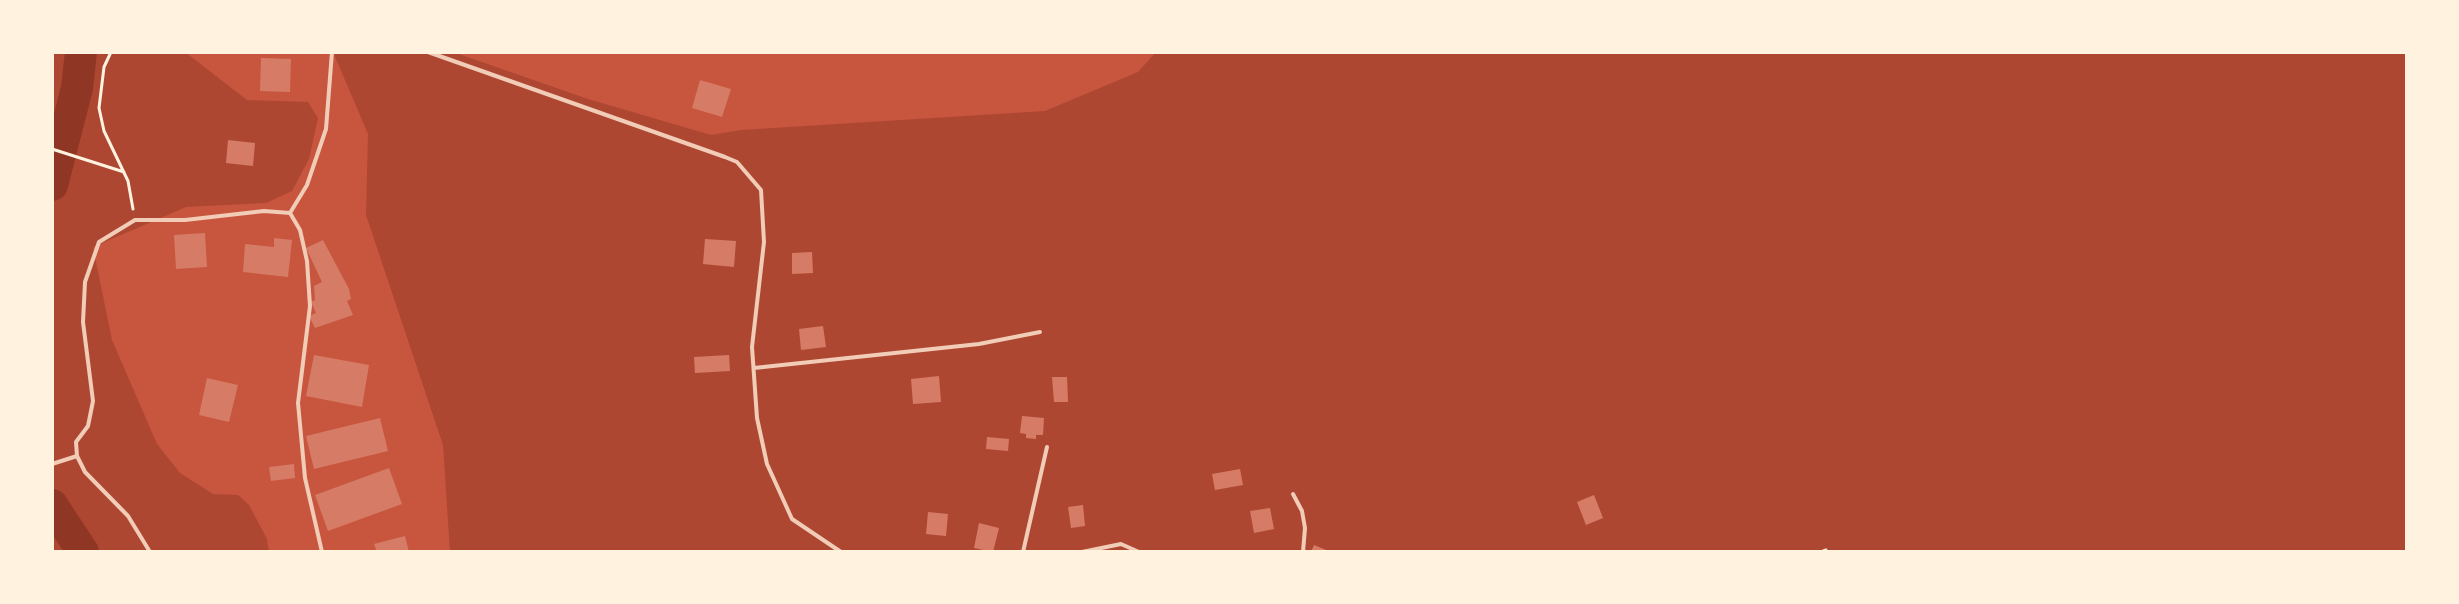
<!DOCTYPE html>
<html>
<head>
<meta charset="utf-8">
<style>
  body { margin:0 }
  #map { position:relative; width:2459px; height:604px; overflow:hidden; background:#c8553d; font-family:Manrope,sans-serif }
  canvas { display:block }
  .frame { position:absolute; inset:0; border:54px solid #fff3e0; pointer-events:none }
</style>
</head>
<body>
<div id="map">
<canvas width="2459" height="604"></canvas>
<div class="frame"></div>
</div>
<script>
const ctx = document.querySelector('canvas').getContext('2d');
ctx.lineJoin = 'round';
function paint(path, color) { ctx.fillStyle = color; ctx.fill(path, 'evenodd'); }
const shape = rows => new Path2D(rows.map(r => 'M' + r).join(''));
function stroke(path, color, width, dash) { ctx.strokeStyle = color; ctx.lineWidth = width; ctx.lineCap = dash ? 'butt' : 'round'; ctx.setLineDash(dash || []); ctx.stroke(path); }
paint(shape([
  [52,52,185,52,247,100,308,102,318,118,309,159,292,191,266,203,186,207,93,247,112,340,157,444,180,473,213,494,238,495,249,505,267,539,269,552,52,552],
  [333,52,453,52,588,99,711,135,741,130,1045,111,1138,72,1156,52,2407,52,2407,552,450,552,443,445,366,215,368,134]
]), '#ae4732');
stroke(shape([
  [52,185,77,88,81,52],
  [52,505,83,552]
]), '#8f3625', 32);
paint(shape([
  [261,58,291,59,290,92,260,91],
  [700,80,731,89,722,117,692,108],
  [228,140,255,143,253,166,226,163],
  [205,233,207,267,176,269,174,235],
  [274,238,292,240,288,277,243,272,245,244,274,247],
  [705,239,736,241,734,267,703,264],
  [323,240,349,289,351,299,347,301,353,315,315,328,309,316,316,313,311,302,315,300,314,286,322,282,306,248],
  [812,252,813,273,792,274,792,253],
  [823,326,826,347,801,350,799,329],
  [314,355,369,365,362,407,306,396],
  [729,355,730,371,695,373,694,357],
  [939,376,941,402,913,404,911,379],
  [1052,377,1067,377,1068,402,1054,402],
  [207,378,238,385,229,422,199,415],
  [1022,416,1044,418,1043,435,1036,435,1036,439,1026,438,1026,434,1020,433],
  [380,418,388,451,314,469,306,436],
  [987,437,1009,439,1008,451,986,449],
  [294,464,295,478,271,481,269,467],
  [389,468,402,504,328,531,315,495],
  [1240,469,1243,485,1215,490,1212,474],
  [1594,495,1603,518,1586,525,1577,502],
  [1083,505,1085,526,1071,528,1068,507],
  [1270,508,1274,529,1254,533,1250,511],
  [928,512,948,514,946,536,926,534],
  [979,523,999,528,993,552,974,548],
  [405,536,409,552,377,552,374,544],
  [1314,545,1331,552,1311,552]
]), '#d67c66');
stroke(shape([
  [111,52,104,67,99,108,104,131,128,181,133,209],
  [52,149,124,172],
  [1821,552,1826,550]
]), '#fff3e0', 3);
stroke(shape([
  [428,52,725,157,737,162,761,190,764,242,752,347,757,418,767,464,792,519,841,552],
  [290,213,300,230,307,261,310,306,298,403,305,478,322,552],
  [754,368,979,344,1040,332],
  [77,456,76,442,88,426,93,401,83,322,85,282,99,242,135,220,185,220,264,211,290,213,307,185,326,129,332,52],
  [52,464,77,456,85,472,128,516,150,552],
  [1293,494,1302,511,1305,528,1303,552],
  [1023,552,1047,447],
  [1082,552,1121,544,1139,552]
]), '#f1ccb7', 4);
</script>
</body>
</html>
